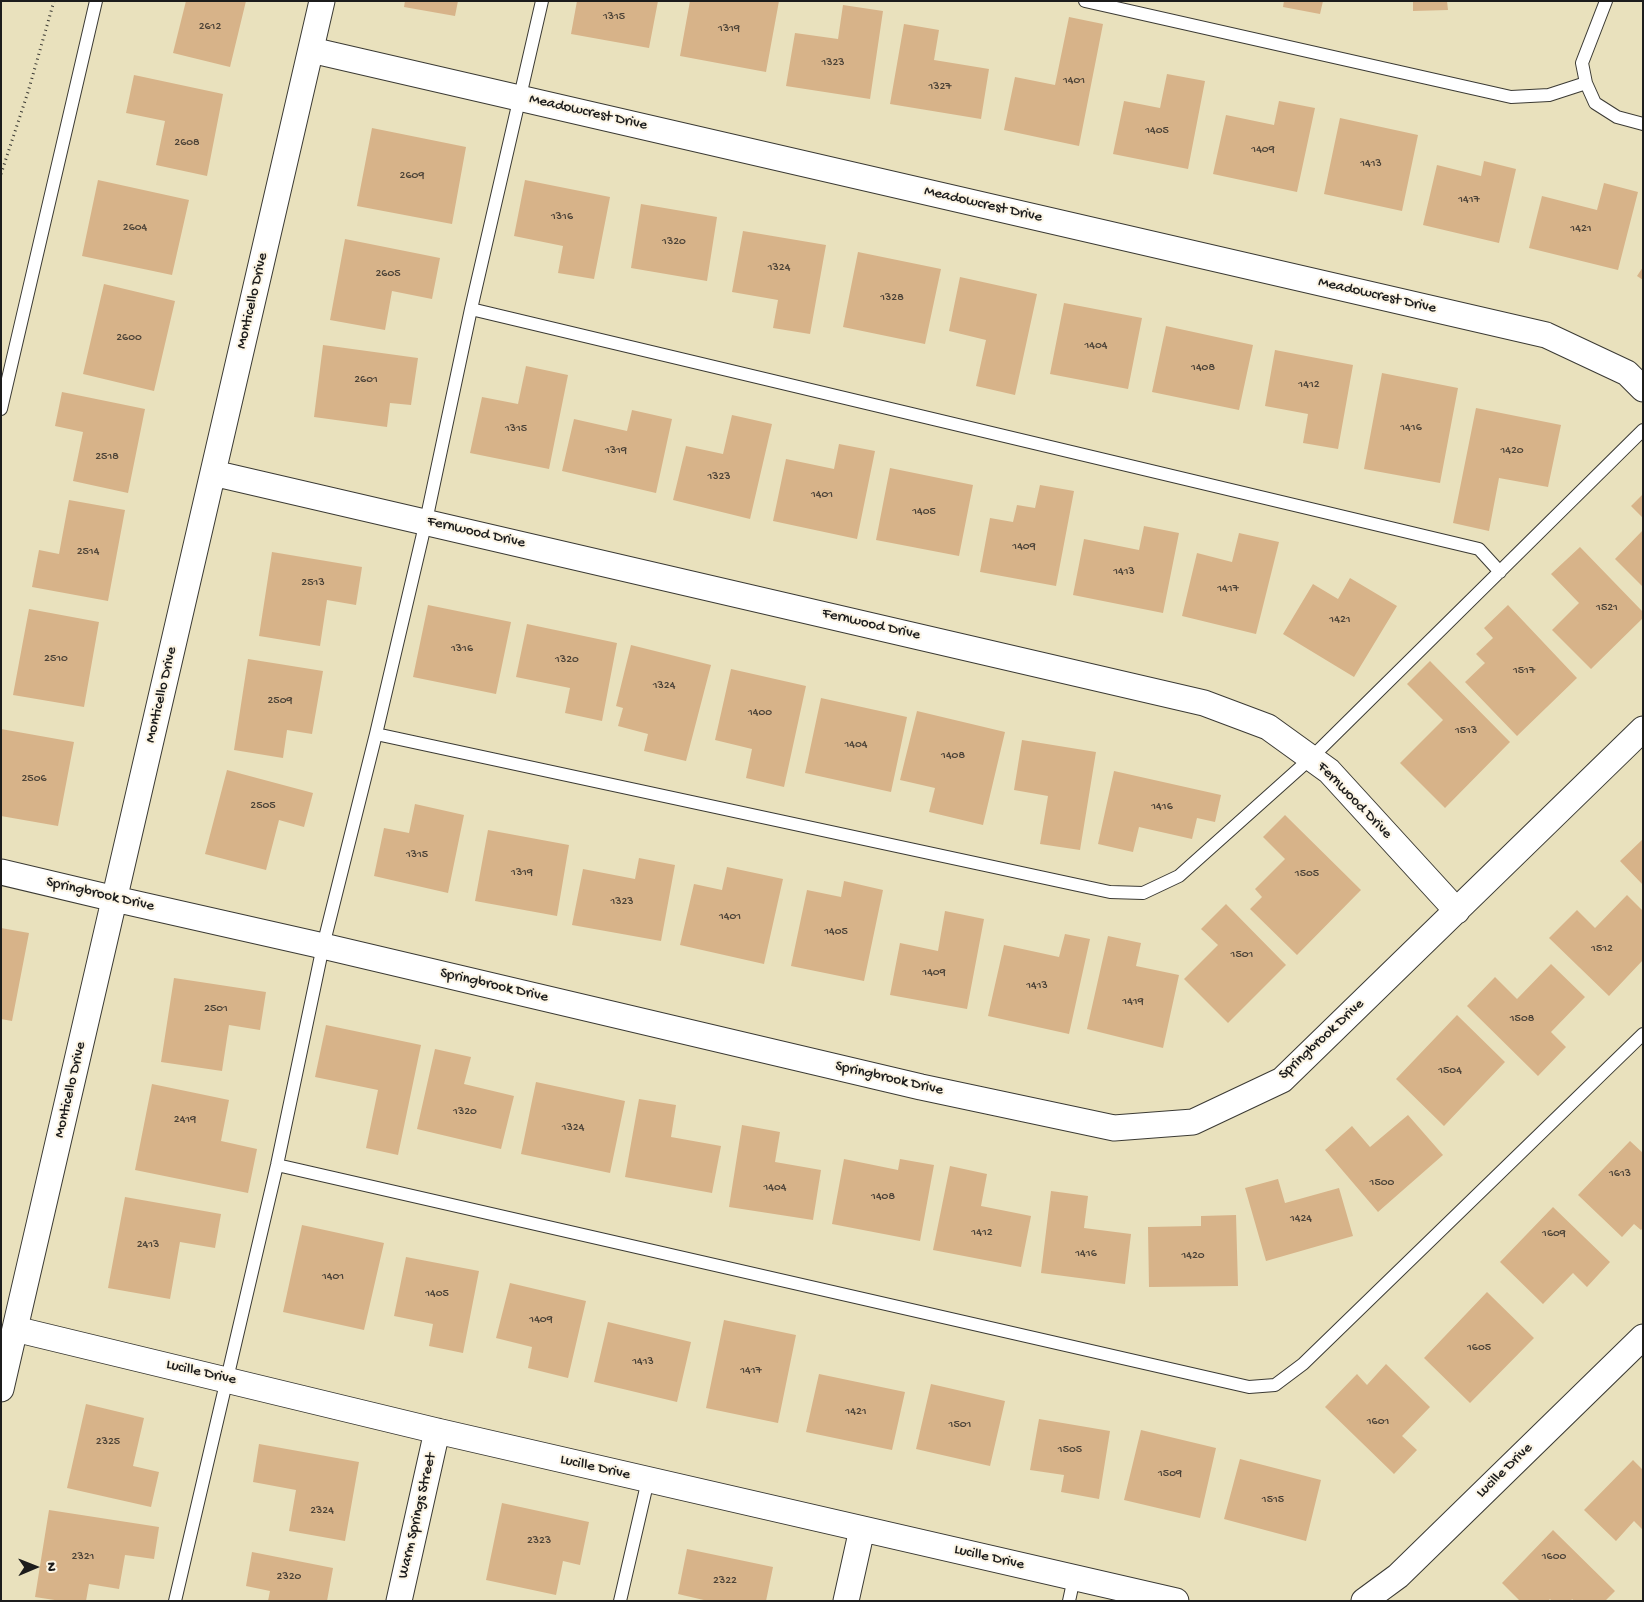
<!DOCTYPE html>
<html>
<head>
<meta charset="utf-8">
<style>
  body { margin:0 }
  #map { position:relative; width:1644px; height:1602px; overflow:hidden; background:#e9e1bd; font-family:"Gochi Hand",sans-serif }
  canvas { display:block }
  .frame { position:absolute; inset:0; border:2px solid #1c1c1c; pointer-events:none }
  .north { position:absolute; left:10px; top:1542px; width:50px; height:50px; -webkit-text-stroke:4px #fcf5e5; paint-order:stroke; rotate:89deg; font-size:14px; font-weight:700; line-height:20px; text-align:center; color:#1c1c1c }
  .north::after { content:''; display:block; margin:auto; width:18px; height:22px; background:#1c1c1c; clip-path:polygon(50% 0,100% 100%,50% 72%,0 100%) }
</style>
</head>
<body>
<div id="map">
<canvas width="1644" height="1602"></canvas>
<div class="frame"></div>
<div class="north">N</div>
</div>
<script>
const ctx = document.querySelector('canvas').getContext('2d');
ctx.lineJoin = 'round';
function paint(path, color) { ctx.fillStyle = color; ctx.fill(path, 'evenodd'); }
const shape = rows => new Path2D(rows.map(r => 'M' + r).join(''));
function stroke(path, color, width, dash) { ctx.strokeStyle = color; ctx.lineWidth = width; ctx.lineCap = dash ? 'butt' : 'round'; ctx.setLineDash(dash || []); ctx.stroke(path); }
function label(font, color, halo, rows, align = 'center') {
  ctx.font = font + ' "Gochi Hand",sans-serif'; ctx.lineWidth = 4; ctx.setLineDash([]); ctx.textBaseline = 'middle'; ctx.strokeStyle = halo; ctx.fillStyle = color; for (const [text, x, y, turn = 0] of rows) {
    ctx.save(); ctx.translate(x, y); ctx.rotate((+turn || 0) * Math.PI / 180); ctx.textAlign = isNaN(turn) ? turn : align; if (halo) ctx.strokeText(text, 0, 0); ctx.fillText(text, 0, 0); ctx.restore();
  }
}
paint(shape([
  [186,1,246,1,230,67,173,53],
  [405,1,458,1,455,16,404,7],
  [577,1,658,1,649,48,571,34],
  [690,1,779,1,766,72,680,56],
  [1284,1,1323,1,1320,14,1283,7],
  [1413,1,1447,1,1448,10,1413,11],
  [843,5,883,11,870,99,786,86,795,33,838,39],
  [1069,17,1103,24,1079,146,1004,130,1015,77,1055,85],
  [904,24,939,30,934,60,989,69,981,119,890,104],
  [1167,74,1205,81,1188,169,1113,154,1124,101,1160,108],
  [134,75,223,94,207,176,156,165,165,121,126,113],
  [1279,101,1315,108,1297,192,1213,174,1226,115,1274,125],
  [1340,118,1418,135,1402,211,1324,194],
  [372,128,466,147,452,224,357,206],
  [1484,161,1516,169,1499,243,1423,225,1437,165,1481,176],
  [98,180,189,200,172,275,82,256],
  [525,180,610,197,594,279,558,273,563,246,514,236],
  [1604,183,1638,192,1618,270,1529,248,1542,196,1597,210],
  [641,204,717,217,707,281,631,268],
  [743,231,826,245,810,334,773,328,778,300,732,292],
  [345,239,440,258,432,299,392,291,385,330,330,320],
  [858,252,941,269,925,344,843,327],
  [1643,267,1643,280,1637,276],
  [960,277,1037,294,1015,395,976,386,986,340,949,331],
  [104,284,175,301,154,391,83,374],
  [1064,303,1142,318,1128,389,1050,374],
  [1166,326,1253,345,1239,410,1152,392],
  [323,345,418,358,411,405,390,403,387,427,314,417],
  [1275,350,1353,365,1338,449,1303,443,1308,414,1265,406],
  [526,366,568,375,549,469,470,453,482,397,518,404],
  [1382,373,1458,388,1440,483,1364,469],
  [62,392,145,409,128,493,73,481,83,432,55,426],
  [1476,408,1561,425,1548,487,1499,478,1489,531,1453,523],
  [632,410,672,419,656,493,562,471,574,419,627,431],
  [732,415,772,424,750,519,673,500,686,446,723,454],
  [839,444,875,451,857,539,773,521,786,459,834,469],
  [890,468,973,485,959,556,876,540],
  [1040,485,1074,491,1056,586,980,572,990,518,1013,522,1017,505,1035,508],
  [1643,494,1643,518,1631,506],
  [69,500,125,510,108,601,32,587,39,550,59,554],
  [1144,526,1179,533,1163,613,1073,595,1084,539,1139,550],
  [1643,530,1643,587,1615,559],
  [1239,533,1279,542,1256,634,1182,616,1197,553,1232,562],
  [1580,547,1643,612,1643,618,1591,669,1552,630,1579,603,1551,574],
  [272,552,362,567,356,605,327,600,320,646,259,636],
  [1350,578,1397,606,1354,677,1283,634,1313,584,1338,599],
  [428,605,511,622,496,694,413,677],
  [1508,605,1577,678,1517,736,1465,682,1485,663,1476,654,1493,638,1484,628],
  [29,609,99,622,84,707,13,695],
  [527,624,617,643,602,721,565,713,570,688,516,677],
  [631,645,711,665,686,761,644,751,648,734,618,726,623,708,616,706],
  [248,659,323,671,312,734,287,730,283,758,234,750],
  [1430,661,1510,742,1445,808,1400,763,1443,720,1407,684],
  [731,669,806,686,784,787,746,778,752,749,715,740],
  [821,698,907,717,891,792,805,773],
  [917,711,1005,732,983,825,929,812,935,788,900,780],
  [1,729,74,742,58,826,1,816],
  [1022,740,1096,752,1080,850,1040,844,1048,796,1014,790],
  [227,770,313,793,304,827,279,820,266,870,205,854],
  [1114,771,1221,795,1215,822,1197,818,1192,839,1139,827,1133,852,1098,844],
  [415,804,464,815,448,893,374,876,384,828,409,833],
  [1285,815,1361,890,1297,955,1250,909,1262,897,1255,889,1285,859,1263,837],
  [488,830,569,845,557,916,475,901],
  [1643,839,1643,885,1620,861],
  [639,858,675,865,661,941,572,925,583,869,635,879],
  [727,867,783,879,764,964,680,945,694,884,722,890],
  [844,881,883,890,864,981,791,966,807,890,841,897],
  [1627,895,1643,911,1643,960,1609,996,1549,938,1577,910,1595,928],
  [1226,904,1286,965,1228,1023,1184,979,1218,945,1201,929],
  [945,911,984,919,967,1009,890,995,900,943,938,951],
  [1,928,29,933,12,1021,1,1019],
  [1065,934,1090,939,1069,1034,988,1016,1004,945,1059,957],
  [1108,936,1141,943,1136,966,1179,975,1163,1048,1087,1029],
  [1551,964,1585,997,1551,1032,1566,1047,1538,1076,1467,1006,1495,977,1517,999],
  [174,978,266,992,260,1030,229,1025,222,1071,161,1062],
  [1457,1015,1505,1062,1444,1126,1396,1079],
  [326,1025,421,1045,398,1155,366,1148,378,1090,315,1077],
  [435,1049,471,1057,464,1084,514,1096,501,1149,417,1129],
  [536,1082,625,1101,610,1173,521,1154],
  [152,1084,229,1100,221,1141,257,1149,248,1193,135,1170],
  [639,1099,676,1105,671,1137,721,1146,712,1193,625,1177],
  [1408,1115,1443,1155,1378,1212,1325,1150,1352,1126,1370,1147],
  [742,1125,780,1132,775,1162,821,1170,813,1220,729,1207],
  [1630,1141,1643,1153,1643,1228,1641,1230,1634,1224,1622,1237,1578,1195],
  [844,1159,898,1170,900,1159,934,1165,920,1241,832,1224],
  [950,1166,987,1174,981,1206,1031,1216,1021,1267,933,1250],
  [1278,1179,1285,1203,1339,1188,1353,1236,1266,1261,1245,1188],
  [1051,1191,1088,1196,1084,1228,1131,1234,1125,1284,1041,1273],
  [125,1197,221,1214,215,1248,180,1242,170,1299,108,1288],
  [1553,1207,1610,1262,1587,1287,1573,1273,1543,1304,1500,1262],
  [1236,1215,1238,1286,1149,1287,1148,1227,1201,1226,1201,1216],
  [302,1225,384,1243,364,1330,283,1312],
  [406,1257,479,1271,463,1353,429,1346,433,1324,394,1316],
  [510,1283,586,1301,568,1378,528,1368,532,1347,496,1338],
  [1487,1292,1534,1338,1470,1403,1424,1358],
  [724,1320,796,1335,778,1423,706,1408],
  [608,1322,691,1342,677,1402,594,1382],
  [1386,1364,1430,1407,1402,1436,1417,1450,1394,1474,1325,1407,1357,1374,1367,1385],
  [819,1374,905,1392,892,1450,806,1432],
  [931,1384,1005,1401,990,1466,916,1449],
  [86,1404,144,1418,133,1466,159,1472,151,1507,67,1488],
  [1039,1419,1110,1431,1099,1499,1061,1492,1064,1475,1030,1470],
  [1141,1430,1216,1448,1200,1518,1124,1500],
  [259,1444,359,1462,345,1541,289,1531,296,1490,253,1482],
  [1240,1459,1321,1480,1306,1541,1224,1519],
  [1633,1460,1643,1470,1643,1530,1634,1521,1616,1541,1584,1510],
  [502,1503,589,1522,580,1565,563,1561,556,1595,486,1580],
  [49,1510,159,1527,154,1559,125,1555,119,1589,89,1584,86,1601,61,1601,35,1597],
  [1553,1530,1615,1591,1605,1601,1574,1601,1572,1599,1571,1601,1552,1601,1550,1599,1548,1601,1520,1601,1502,1583],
  [687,1549,773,1567,766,1601,708,1601,678,1594],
  [252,1552,333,1568,327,1601,268,1601,270,1591,246,1586]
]), '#d7b389');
const service = shape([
  [1085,1,1511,97,1549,95,1586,83],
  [1606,1,1582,63,1586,83,1595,103,1617,117,1643,124],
  [471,309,1479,549,1500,572],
  [1,409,96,1],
  [376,734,1110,892,1143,893,1179,876,1311,758,1643,430],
  [277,1165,1249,1387,1275,1385,1303,1364,1643,1034],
  [175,1601,277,1165,323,946,376,734,426,521,471,309,542,1],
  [620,1601,648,1480],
  [1069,1601,1074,1578]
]);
const minor = shape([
  [311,50,1546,335,1627,373,1643,389],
  [213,473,1204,703,1268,727,1329,771,1457,911],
  [1,872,115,899,323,946,921,1087,1114,1128,1193,1122,1282,1080,1643,729],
  [15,1329,437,1431,1176,1601],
  [1,1389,322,1],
  [399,1601,437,1431],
  [846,1601,862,1529],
  [1364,1601,1398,1576,1643,1337]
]);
stroke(service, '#3b3a34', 14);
stroke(minor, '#3b3a34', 27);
stroke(shape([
  [1,174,28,92,54,1]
]), '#3b3a34', 3, [1, 4]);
stroke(service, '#fff', 12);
stroke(minor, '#fff', 25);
label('12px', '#4b4237', null, [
  ["1315",614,17],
  ["2612",210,27],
  ["1319",729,29],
  ["1323",833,63],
  ["1401",1074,81],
  ["1327",940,87],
  ["1405",1157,131],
  ["2608",187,143],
  ["1409",1263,150],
  ["1413",1371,164],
  ["2609",412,176],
  ["1417",1469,200],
  ["1316",562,217],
  ["2604",135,228],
  ["1421",1581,229],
  ["1320",674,242],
  ["1324",779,268],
  ["2605",388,274],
  ["1328",892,298],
  ["2600",129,338],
  ["1404",1096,346],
  ["1408",1203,368],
  ["2601",366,380],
  ["1412",1309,385],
  ["1416",1411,428],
  ["1315",516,429],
  ["1319",616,451],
  ["1420",1512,451],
  ["2518",107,457],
  ["1323",719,477],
  ["1401",822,495],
  ["1405",924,512],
  ["1409",1024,547],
  ["2514",88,552],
  ["1413",1124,572],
  ["2513",313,583],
  ["1417",1228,589],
  ["1521",1607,608],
  ["1421",1340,620],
  ["1316",462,649],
  ["2510",56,659],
  ["1320",567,660],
  ["1517",1524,671],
  ["1324",664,686],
  ["2509",280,701],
  ["1400",760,713],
  ["1513",1466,731],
  ["1404",856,745],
  ["1408",953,756],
  ["2506",34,779],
  ["2505",263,806],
  ["1416",1162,807],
  ["1315",417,855],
  ["1319",522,873],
  ["1505",1307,874],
  ["1323",622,902],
  ["1401",730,917],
  ["1405",836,932],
  ["1512",1602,949],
  ["1501",1242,955],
  ["1409",934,973],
  ["1413",1037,986],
  ["1419",1133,1002],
  ["2501",216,1009],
  ["1508",1522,1019],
  ["1504",1450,1071],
  ["1320",465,1112],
  ["2419",185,1120],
  ["1324",573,1128],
  ["1613",1620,1174],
  ["1500",1382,1183],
  ["1404",775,1188],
  ["1408",883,1197],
  ["1424",1301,1219],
  ["1412",982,1233],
  ["1609",1554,1234],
  ["2413",148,1245],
  ["1416",1086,1254],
  ["1420",1193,1256],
  ["1401",333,1277],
  ["1405",437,1294],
  ["1409",541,1320],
  ["1605",1479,1348],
  ["1413",643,1362],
  ["1417",751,1371],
  ["1421",856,1412],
  ["1601",1378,1422],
  ["1501",960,1425],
  ["2325",108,1442],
  ["1505",1070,1450],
  ["1509",1170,1474],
  ["1515",1273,1500],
  ["2324",322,1511],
  ["2323",539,1541],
  ["2321",83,1557],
  ["1600",1554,1557],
  ["2320",289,1577],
  ["2322",725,1581]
]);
label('15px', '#1c1c1c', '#fcf5e5', [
  ["Meadowcrest Drive",588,113,13],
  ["Meadowcrest Drive",983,205,13],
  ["Meadowcrest Drive",1377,296,13],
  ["Monticello Drive",253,301,-77],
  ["Fernwood Drive",476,533,13],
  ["Fernwood Drive",871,625,13],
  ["Monticello Drive",162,695,-77],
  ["Fernwood Drive",1354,801,46],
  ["Springbrook Drive",100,895,13],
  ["Springbrook Drive",494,986,13],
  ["Springbrook Drive",1322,1040,-43],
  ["Springbrook Drive",889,1079,13],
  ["Monticello Drive",71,1090,-77],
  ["Lucille Drive",201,1373,13],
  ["Lucille Drive",595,1468,13],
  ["Lucille Drive",1505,1471,-44],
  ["Warm Springs Street",418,1516,-77],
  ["Lucille Drive",989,1558,13]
]);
</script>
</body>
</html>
